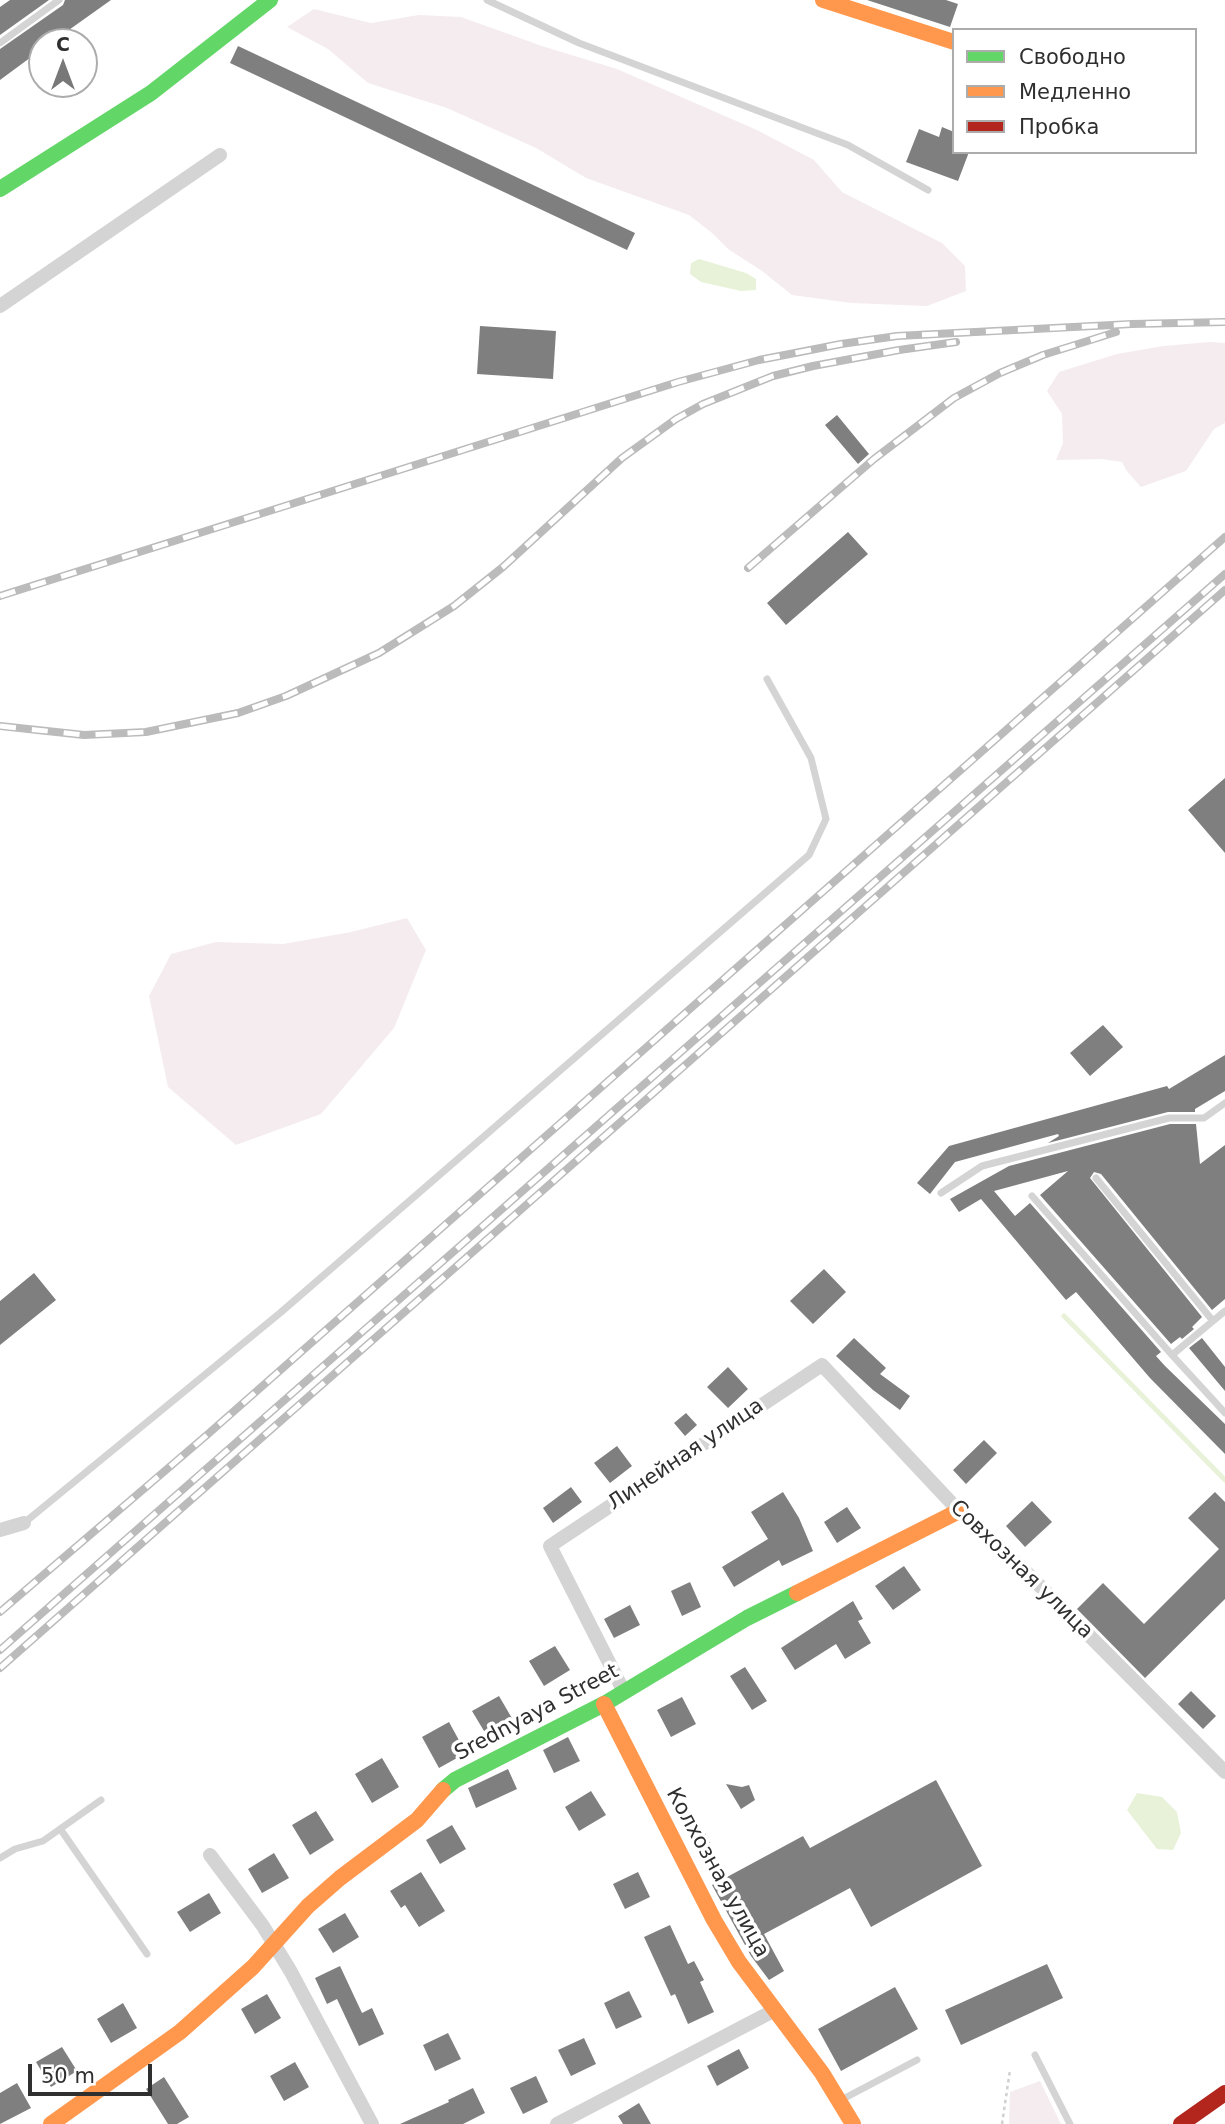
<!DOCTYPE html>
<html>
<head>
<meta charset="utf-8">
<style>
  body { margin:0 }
  #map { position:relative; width:1225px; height:2124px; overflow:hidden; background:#fff; font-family:"DejaVu Sans",sans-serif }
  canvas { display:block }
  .legend { position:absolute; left:952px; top:28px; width:245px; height:126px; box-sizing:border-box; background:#fff; border:2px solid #acacac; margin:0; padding:9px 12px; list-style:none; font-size:21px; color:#2f2f2f }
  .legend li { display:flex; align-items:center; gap:14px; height:35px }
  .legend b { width:35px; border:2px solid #acacac }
  .north { position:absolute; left:28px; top:28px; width:70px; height:70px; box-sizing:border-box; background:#fff; border:2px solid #acacac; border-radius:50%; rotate:0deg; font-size:19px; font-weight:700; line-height:28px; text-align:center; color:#2f2f2f }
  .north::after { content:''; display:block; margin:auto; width:24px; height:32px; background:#787878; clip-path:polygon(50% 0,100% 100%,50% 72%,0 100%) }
  .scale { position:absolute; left:28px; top:2064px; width:124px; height:32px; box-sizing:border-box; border:4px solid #2f2f2f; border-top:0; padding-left:9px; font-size:21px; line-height:24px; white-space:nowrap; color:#2f2f2f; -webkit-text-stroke:5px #fff; paint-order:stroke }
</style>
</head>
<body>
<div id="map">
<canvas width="1225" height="2124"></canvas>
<ul class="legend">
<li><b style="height:9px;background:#63d668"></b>Свободно</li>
<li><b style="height:9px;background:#ff974d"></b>Медленно</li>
<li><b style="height:9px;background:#b3261e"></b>Пробка</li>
</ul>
<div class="north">С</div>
<div class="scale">50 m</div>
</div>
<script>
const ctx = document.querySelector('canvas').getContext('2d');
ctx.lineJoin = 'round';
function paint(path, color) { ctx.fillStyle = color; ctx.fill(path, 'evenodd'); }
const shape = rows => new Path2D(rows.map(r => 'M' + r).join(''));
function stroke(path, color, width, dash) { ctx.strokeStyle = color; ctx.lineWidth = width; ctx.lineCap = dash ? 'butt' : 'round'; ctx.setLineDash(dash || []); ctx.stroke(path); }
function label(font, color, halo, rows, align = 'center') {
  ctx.font = font + ' "DejaVu Sans",sans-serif'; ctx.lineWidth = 7; ctx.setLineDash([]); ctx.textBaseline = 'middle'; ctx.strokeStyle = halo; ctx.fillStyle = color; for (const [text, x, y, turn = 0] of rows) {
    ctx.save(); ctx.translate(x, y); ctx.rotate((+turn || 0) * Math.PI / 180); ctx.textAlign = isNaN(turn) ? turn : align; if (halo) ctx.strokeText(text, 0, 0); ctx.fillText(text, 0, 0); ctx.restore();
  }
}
paint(shape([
  [314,9,371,23,419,15,461,17,542,46,617,69,757,130,814,160,842,192,942,243,965,266,966,291,927,306,851,303,792,295,762,271,728,249,712,233,689,215,586,178,536,148,447,108,368,83,328,49,287,27],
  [1210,342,1225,343,1225,423,1214,429,1186,471,1141,487,1126,470,1122,462,1101,459,1056,460,1063,443,1062,414,1047,391,1059,372,1117,354,1163,346],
  [407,918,426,950,394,1028,321,1114,236,1145,168,1087,149,996,171,954,216,942,283,944,351,932],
  [1040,2081,1061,2124,1009,2124,1010,2092]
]), '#f5ecf0');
paint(shape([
  [699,259,746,273,756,279,756,290,741,291,701,282,690,274,691,263],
  [1137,1793,1162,1797,1177,1812,1181,1833,1173,1850,1157,1849,1127,1810]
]), '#e8f2d8');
stroke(shape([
  [1064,1316,1225,1480]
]), '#e8f2d8', 5);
paint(shape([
  [10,0,49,0,0,35,0,7],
  [65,0,111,0,52,42,42,42,42,49,0,80,0,49,63,5],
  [867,0,946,0,958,4,950,27],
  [238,46,635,233,627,250,230,63],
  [942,127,954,132,954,152,969,152,958,181,906,162,919,129,939,137],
  [480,326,556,331,553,379,477,374],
  [837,415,869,454,858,464,825,425],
  [848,532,868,554,786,625,767,603],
  [1225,778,1225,853,1188,810],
  [1103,1025,1123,1047,1090,1076,1070,1053],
  [1225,1055,1225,1091,1195,1109,1195,1112,1168,1112,1048,1143,1059,1136,1058,1134,955,1162,930,1194,917,1183,949,1146,1167,1086,1169,1089],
  [1170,1124,1196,1124,1200,1164,1225,1145,1225,1299,1212,1310,1101,1174,1094,1172,1090,1178,1202,1317,1192,1327,1194,1329,1182,1339,1180,1337,1171,1344,1040,1195,1068,1171,994,1191,1015,1216,1030,1203,1161,1352,1156,1356,1165,1366,1225,1424,1225,1454,1150,1378,1076,1292,1066,1300,981,1199,959,1212,950,1199,1009,1166],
  [824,1269,846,1292,813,1324,790,1301],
  [34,1273,56,1300,0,1345,0,1301],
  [854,1338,886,1368,880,1374,910,1396,900,1410,873,1390,836,1356],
  [1202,1338,1225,1367,1225,1391,1189,1348],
  [728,1367,748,1389,728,1408,707,1387],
  [686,1413,697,1425,685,1436,674,1423],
  [984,1440,997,1453,966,1484,953,1470],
  [617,1446,632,1466,610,1483,594,1463],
  [571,1487,582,1502,553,1523,543,1508],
  [783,1492,799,1518,813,1551,782,1566,779,1560,734,1587,722,1567,768,1539,751,1512],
  [1215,1492,1225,1502,1225,1599,1145,1678,1077,1609,1103,1583,1144,1624,1219,1549,1188,1518],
  [1032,1501,1052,1522,1025,1547,1006,1526],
  [847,1507,861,1528,837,1543,824,1522],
  [904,1566,921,1590,893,1610,875,1586],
  [690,1582,701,1607,682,1616,671,1591],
  [853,1601,863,1619,858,1621,871,1643,845,1659,836,1644,795,1670,781,1648],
  [630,1605,640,1625,614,1638,604,1619],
  [555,1646,570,1670,544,1686,529,1661],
  [745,1667,767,1701,752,1710,730,1676],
  [1191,1691,1216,1716,1203,1729,1178,1704],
  [499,1696,513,1720,487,1736,472,1711],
  [682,1697,696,1724,671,1737,657,1710],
  [449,1722,466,1753,439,1768,422,1737],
  [568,1737,580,1761,554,1773,543,1750],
  [382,1758,399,1787,372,1803,355,1774],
  [508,1769,517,1789,476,1808,468,1788],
  [936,1780,982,1866,871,1927,850,1888,764,1934,784,1971,769,1980,751,1956,712,1885,715,1883,692,1837,704,1831,727,1877,803,1836,810,1848],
  [726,1784,742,1787,749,1785,755,1800,741,1809],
  [591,1791,606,1815,579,1831,565,1807],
  [316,1811,334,1840,310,1855,292,1825],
  [452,1825,466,1849,440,1864,426,1840],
  [274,1853,289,1878,262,1893,248,1869],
  [421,1872,445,1911,419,1927,405,1905,401,1908,390,1891],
  [638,1872,650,1897,625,1909,613,1884],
  [209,1893,221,1913,190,1932,177,1912],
  [345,1913,359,1937,333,1953,318,1929],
  [670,1925,688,1964,694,1961,704,1980,700,1982,714,2012,688,2024,675,1994,671,1996,644,1937],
  [1047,1964,1063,1998,961,2045,945,2010],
  [340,1966,362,2013,372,2008,384,2034,359,2046,337,1999,327,2004,315,1978],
  [895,1987,918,2029,841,2071,818,2029],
  [629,1991,642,2017,616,2029,604,2003],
  [267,1994,281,2018,255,2034,241,2009],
  [123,2003,137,2028,111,2043,97,2019],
  [448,2033,461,2059,435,2071,423,2045],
  [584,2038,596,2064,571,2076,558,2050],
  [62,2047,77,2071,51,2087,36,2062],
  [739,2049,749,2068,717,2086,707,2066],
  [295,2062,309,2087,284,2101,270,2076],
  [536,2076,548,2102,523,2114,510,2088],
  [164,2077,189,2117,177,2124,168,2124,146,2089],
  [17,2083,31,2108,0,2124,0,2093],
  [473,2088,485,2113,463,2124,400,2124,449,2102,448,2100],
  [639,2103,651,2124,623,2124,618,2116]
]), '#7f7f7f');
stroke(shape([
  [1002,2124,1010,2070]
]), '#d0d0d0', 2.5, [3.5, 3.5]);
stroke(shape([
  [487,0,579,43,848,145,928,190],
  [0,43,59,0],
  [1096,1178,1213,1321],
  [941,1193,982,1166,1169,1118,1204,1118,1225,1103],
  [1032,1196,1172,1355],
  [1225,1311,1172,1355,1225,1413],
  [24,1523,280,1313,809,855,826,819,811,758,767,679],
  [61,1830,147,1954],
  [0,1858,15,1849,43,1841,101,1800],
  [1035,2055,1070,2124],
  [841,2100,917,2060]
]), '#d4d4d4', 7);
stroke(shape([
  [0,306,220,155],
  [0,1530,24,1523],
  [624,1692,550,1546,822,1365,959,1511,1022,1568,1225,1772],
  [210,1855,263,1926,291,1972,372,2124],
  [557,2124,775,2010]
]), '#d4d4d4', 14);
stroke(shape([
  [0,189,151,93,270,0],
  [443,1790,455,1780,604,1704,747,1618,797,1593]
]), '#63d668', 16);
stroke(shape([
  [823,0,954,42],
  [797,1593,959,1511],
  [604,1704,714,1920,739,1962,822,2073,853,2124],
  [51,2124,180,2032,253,1967,308,1906,340,1878,417,1820,443,1790]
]), '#ff974d', 16);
stroke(shape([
  [1181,2124,1225,2093]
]), '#b3261e', 16);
const rail = shape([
  [748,568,874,459,954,398,1000,373,1043,355,1116,332],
  [0,596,678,382,759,360,841,344,897,336,1132,324,1225,322],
  [0,726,84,735,146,732,238,713,286,696,379,653,454,606,503,567,622,458,676,419,703,404,773,376,813,366,899,350,956,342],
  [0,1612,208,1434,1225,537],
  [0,1650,1225,574],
  [0,1668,1225,590]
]);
stroke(rail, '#bbb', 8);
stroke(rail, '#fff', 5, [16]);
label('21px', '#2f2f2f', '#fff', [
  ["Линейная улица",686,1455,-34],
  ["Совхозная улица",1021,1570,44],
  ["Srednyaya Street",537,1713,-28],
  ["Колхозная улица",717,1873,61]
]);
</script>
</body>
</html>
